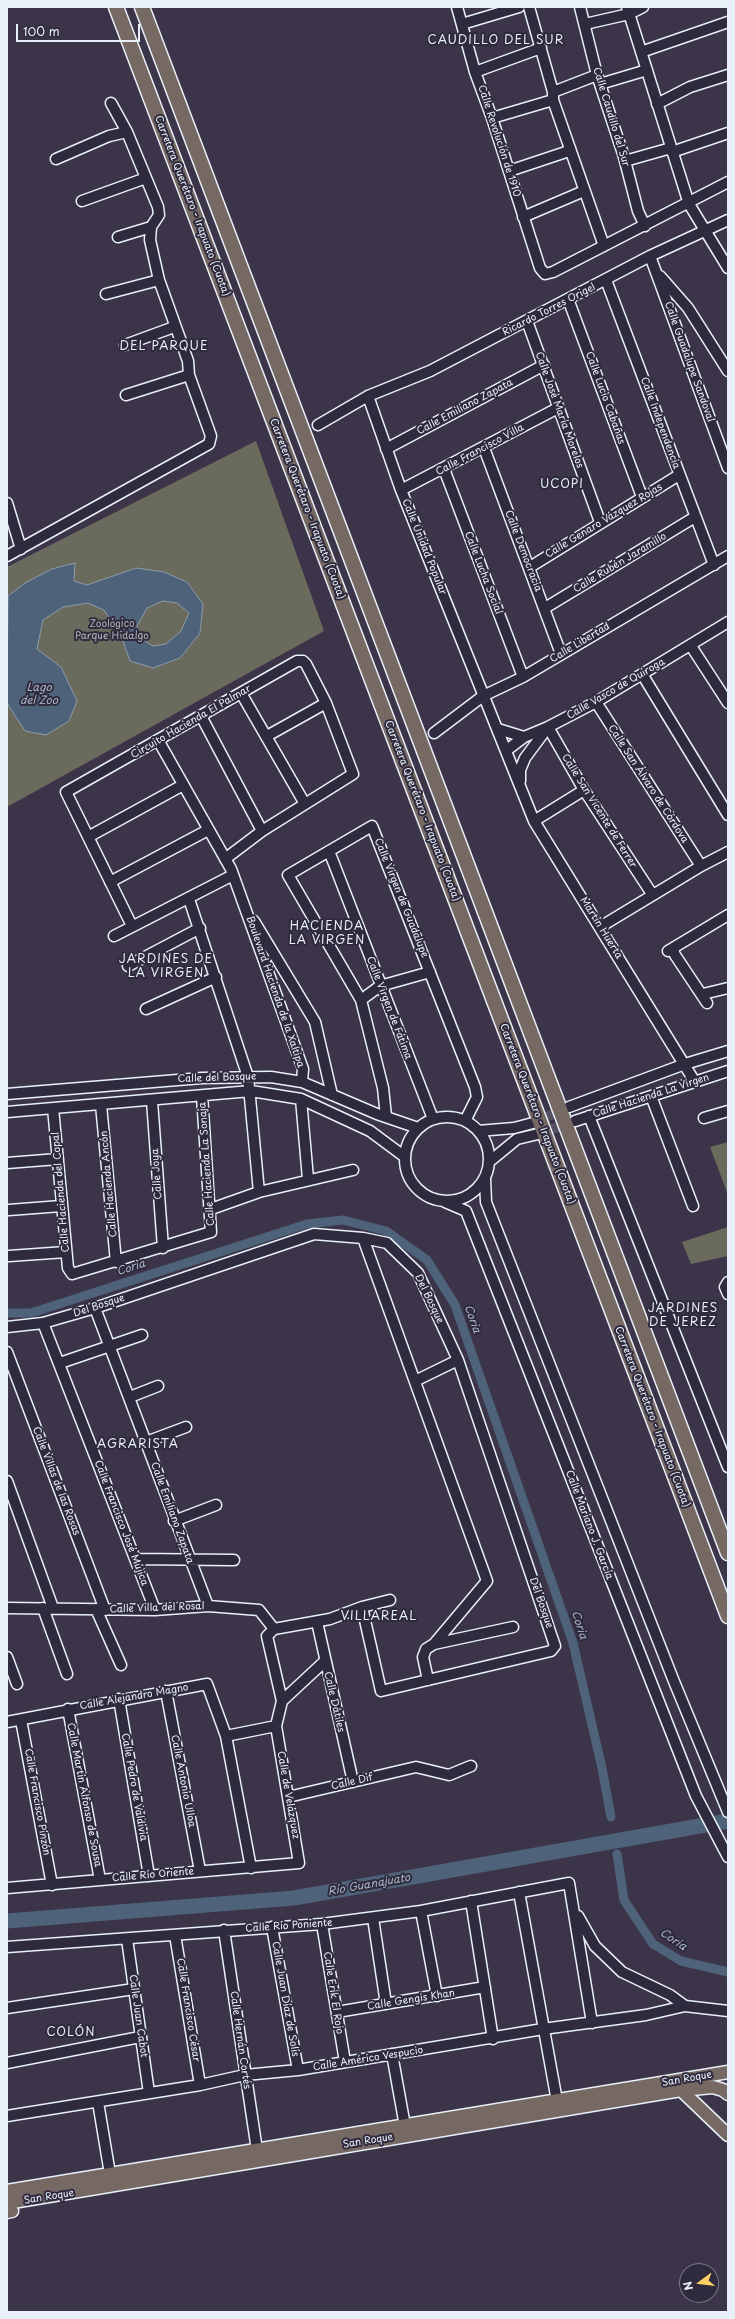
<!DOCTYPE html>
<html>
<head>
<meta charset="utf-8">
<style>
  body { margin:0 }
  #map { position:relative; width:735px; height:2319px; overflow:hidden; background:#3c3449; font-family:"Playpen Sans",sans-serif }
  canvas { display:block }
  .frame { position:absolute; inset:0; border:8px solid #e8f1f8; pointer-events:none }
  .north { position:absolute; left:679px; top:2263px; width:40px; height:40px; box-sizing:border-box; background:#2f2a3d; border:1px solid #797a88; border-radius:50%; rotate:255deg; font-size:11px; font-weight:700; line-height:16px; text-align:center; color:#e8f1f8 }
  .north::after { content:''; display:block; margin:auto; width:14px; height:18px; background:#ffd166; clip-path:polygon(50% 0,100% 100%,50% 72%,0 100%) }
  .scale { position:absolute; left:16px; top:24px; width:124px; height:18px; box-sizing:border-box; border:2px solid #e8f1f8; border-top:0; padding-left:5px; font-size:12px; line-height:14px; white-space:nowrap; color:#e8f1f8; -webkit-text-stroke:3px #2f2a3d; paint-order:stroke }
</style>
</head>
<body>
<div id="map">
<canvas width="735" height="2319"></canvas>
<div class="frame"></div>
<div class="north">N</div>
<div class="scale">100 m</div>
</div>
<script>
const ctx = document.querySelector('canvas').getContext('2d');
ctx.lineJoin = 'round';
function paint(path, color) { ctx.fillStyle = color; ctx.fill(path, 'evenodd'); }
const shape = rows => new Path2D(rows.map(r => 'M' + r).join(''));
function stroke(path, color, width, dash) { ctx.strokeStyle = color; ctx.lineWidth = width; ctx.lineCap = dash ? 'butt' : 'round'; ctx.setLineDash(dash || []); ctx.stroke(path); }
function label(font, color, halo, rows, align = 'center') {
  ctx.font = font + ' "Playpen Sans",sans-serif'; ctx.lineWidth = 4; ctx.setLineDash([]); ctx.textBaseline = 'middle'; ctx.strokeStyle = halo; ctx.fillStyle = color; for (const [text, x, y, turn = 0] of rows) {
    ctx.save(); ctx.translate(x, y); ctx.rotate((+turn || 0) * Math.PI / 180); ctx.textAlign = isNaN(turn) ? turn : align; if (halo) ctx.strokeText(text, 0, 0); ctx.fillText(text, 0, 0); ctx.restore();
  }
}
paint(shape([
  [256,441,324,631,7,807,7,567],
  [728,1142,728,1195,710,1147],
  [728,1227,728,1256,691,1264,682,1242]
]), '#6a6b5c');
const water = shape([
  [75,563,74,581,87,585,136,568,164,572,187,582,203,604,200,633,180,658,153,668,130,661,122,638,104,610,88,603,63,607,43,620,37,649,61,667,77,701,69,721,46,735,25,731,7,703,8,596,25,583,52,569,75,563],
  [163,601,177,603,189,613,181,631,166,644,153,646,140,638,137,626,147,608,163,601]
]);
paint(water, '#4e6379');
stroke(water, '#8c9cac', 1);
stroke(shape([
  [7,1313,31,1313,307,1224,343,1220,386,1231,427,1260,455,1305,573,1643,602,1768,611,1817],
  [617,1854,624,1900,653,1944,681,1961,728,1972]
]), '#4e6379', 9);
stroke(shape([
  [7,1921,294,1898,728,1821]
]), '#4e6379', 15);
stroke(shape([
  [533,1123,566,1108],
  [538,1134,572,1122]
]), '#565063', 10, [10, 5]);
const minor = shape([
  [457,7,475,72,492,118,540,268,545,274,553,272,728,182],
  [529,7,553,92,553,100,604,246],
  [580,7,597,75,624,157,638,211,645,226],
  [627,7,689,204,728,268],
  [462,24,519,7],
  [585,24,629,14,643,7],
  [641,52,728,22],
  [475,72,541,48],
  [600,84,647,70],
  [553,92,597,75],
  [657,104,690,87,728,75],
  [492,118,553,100],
  [672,152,728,133],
  [56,159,109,136,127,132],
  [625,161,671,148],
  [509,171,566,152,570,148],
  [82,201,146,178],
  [523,217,584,191],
  [118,237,151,227],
  [650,256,728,468],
  [660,276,688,308,728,371],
  [606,280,714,565],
  [106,294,159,280],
  [568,299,642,497],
  [527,321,600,522],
  [125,345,174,327],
  [126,395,189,375],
  [368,396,401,490,534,821,695,1082],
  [318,425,368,396,430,371,650,256,728,220],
  [484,448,561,654],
  [386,449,544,365],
  [444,469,523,677],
  [401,490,558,408],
  [7,503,21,549],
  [7,556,209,444,211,436,189,375,188,361,159,280,150,240,151,227,159,215,158,207,127,132,111,103],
  [530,567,679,475],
  [545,608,695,517],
  [691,646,728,703],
  [642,674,728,815],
  [241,693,305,804],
  [596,702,701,866],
  [201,716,262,831],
  [548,727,584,790,652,894],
  [498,729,524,737],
  [434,733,483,696,523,677,728,556],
  [267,736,326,703],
  [158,740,231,869,303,1069,302,1082],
  [507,750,524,737,548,727],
  [520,781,520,770,525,758,548,727,596,702,728,622],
  [534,821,584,790],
  [88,837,183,785],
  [329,851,433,1119],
  [110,882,208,830],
  [189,899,248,1077,259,1192],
  [254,921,315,1022,332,1095],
  [132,926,66,792,297,661,303,661,306,664,326,703,353,774,262,831,225,859],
  [600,927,701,866,728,852],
  [114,936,233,875],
  [673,949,675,955,707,1003],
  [668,951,728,915],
  [128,966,200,928],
  [703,994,728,988],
  [361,1000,380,986,430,972],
  [146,1009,216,977],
  [7,1094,202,1078,271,1077,302,1082,377,1114,418,1128],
  [651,1096,693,1206],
  [301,1099,308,1179],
  [152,1101,163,1248],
  [101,1105,116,1262],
  [569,1107,685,1064,728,1051],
  [53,1108,68,1268,72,1274,211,1232,202,1096],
  [7,1112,251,1091,301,1099,370,1131,405,1157],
  [386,1116,383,1088,361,1000,288,875,372,826,475,1087,477,1097,465,1121],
  [589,1116,728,1467],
  '405 1159a42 42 0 1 1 84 0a42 42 0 1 1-84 0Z',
  [704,1118,728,1111],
  [575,1121,728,1071],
  [478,1131,514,1128,533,1123],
  [489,1162,517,1139,538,1134],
  [7,1163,58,1159],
  [485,1178,486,1202,673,1679,728,1812],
  [445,1202,466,1211,696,1796,728,1857],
  [211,1209,259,1192,353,1170],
  [9,1210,61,1206],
  [363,1238,487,1581,434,1644],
  [9,1256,66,1252],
  [728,1282,725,1287,728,1294],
  [95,1308,208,1606],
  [43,1323,155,1610],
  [7,1327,43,1323,95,1308,314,1234,363,1238,387,1243,418,1273,458,1360,555,1646,551,1651,381,1691,362,1607],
  [7,1352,105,1610],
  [60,1363,142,1335],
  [415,1381,458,1360],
  [130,1397,158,1386],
  [146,1442,186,1427],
  [7,1481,53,1608],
  [174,1521,216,1505],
  [135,1559,234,1560],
  [7,1608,155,1610,208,1606,259,1610,274,1629],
  [43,1608,67,1674],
  [96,1609,121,1665],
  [317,1622,353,1782],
  [7,1657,17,1684],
  [428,1680,423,1657,426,1649,434,1644,513,1627],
  [166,1691,200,1871],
  [119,1699,149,1876],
  [282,1701,325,1661],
  [68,1709,100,1880],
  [21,1720,52,1885],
  [7,1722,207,1684,226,1736,251,1868],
  [226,1736,276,1726],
  [288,1797,416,1767,449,1775,471,1766],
  [7,1888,299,1863,276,1726,282,1701,267,1636,274,1629,330,1619,362,1607,390,1600],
  [519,1892,557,2101],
  [471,1901,493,2039],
  [421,1911,437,1996],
  [578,1916,595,1946,622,1972,670,1995,685,2006],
  [373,1918,386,2004],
  [322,1924,345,2062],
  [272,1927,298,2070],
  [224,1930,257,2150],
  [175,1935,200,2085],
  [127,1939,149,2093],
  [7,1947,322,1924,421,1911,569,1883,592,2023],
  [7,2008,134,1989],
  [337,2012,485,1987],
  [392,2054,405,2126],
  [7,2063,140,2037],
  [98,2102,110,2174],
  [7,2116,200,2085,245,2075,298,2070,543,2029,646,2015,685,2006,728,2011]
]);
const major = shape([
  [681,2090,728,2135],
  [7,2191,728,2072],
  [7,2203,681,2090,713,2087,723,2090,728,2094],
  [7,2212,12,2211]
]);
const highway = shape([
  [116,7,728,1616],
  [142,7,728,1553]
]);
stroke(minor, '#e8f1f8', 13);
stroke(major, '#e8f1f8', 15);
stroke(highway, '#e8f1f8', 17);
stroke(minor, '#2f2a3d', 10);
stroke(major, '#766964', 12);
stroke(highway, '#766964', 14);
label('10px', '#e8f1f8', '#2f2a3d', [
  ["Calle Caudillo del Sur",611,117,73],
  ["Calle Revolución de 1910",499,141,72],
  ["Carretera Querétaro - Irapuato (Cuota)",192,206,69],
  ["Ricardo Torres Origel",549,310,-27],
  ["Calle Guadalupe Sandoval",689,362,70],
  ["Calle Lucio Cabañas",605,398,70],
  ["Calle Emiliano Zapata",465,407,-28],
  ["Calle José María Morelos",559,410,70],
  ["Calle Independencia",660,423,70],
  ["Calle Francisco Villa",480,450,-28],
  ["Carretera Querétaro - Irapuato (Cuota)",307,509,69],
  ["Calle Genaro Vázquez Rojas",604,521,-31],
  ["Calle Unidad Popular",424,547,68],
  ["Calle Democracia",523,551,69],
  ["Calle Rubén Jaramillo",620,563,-31],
  ["Calle Lucha Social",483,573,69],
  ["Calle Libertad",580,643,-31],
  ["Calle Vasco de Quiroga",616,689,-30],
  ["Circuito Hacienda El Palmar",191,722,-30],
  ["Calle San Álvaro de Córdova",648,784,57],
  ["Carretera Querétaro - Irapuato (Cuota)",422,811,69],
  ["Calle San Vicente de Ferrer",599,811,58],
  ["Calle Virgen de Guadalupe",401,898,68],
  ["Martín Huerta",601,928,58],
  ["Boulevard Hacienda de la Xaltipa",275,992,71],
  ["Calle Virgen de Fátima",389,1008,69],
  ["Calle del Bosque",217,1078,-2],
  ["Calle Hacienda La Virgen",651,1096,-18],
  ["Carretera Querétaro - Irapuato (Cuota)",537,1114,69],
  ["Calle Hacienda La Sonaja",207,1164,-94],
  ["Calle Joya",157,1174,-94],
  ["Calle Hacienda Ancón",109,1184,-95],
  ["Calle Hacienda del Copal",61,1192,-95],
  ["Del Bosque",429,1299,64],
  ["Del Bosque",99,1306,-18],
  ["Carretera Querétaro - Irapuato (Cuota)",652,1417,69],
  ["Calle Villas de las Rosas",56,1481,69],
  ["Calle Emiliano Zapata",172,1513,70],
  ["Calle Francisco José Mújica",121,1523,69],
  ["Calle Mariano J. García",589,1525,69],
  ["Del Bosque",541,1603,71],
  ["Calle Villa del Rosal",157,1608,-2],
  ["Calle Alejandro Magno",134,1697,-10],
  ["Calle Dátiles",334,1702,77],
  ["Calle Antonio Ulloa",183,1781,79],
  ["Calle Dif",352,1782,-13],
  ["Calle Pedro de Valdivia",134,1787,80],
  ["Calle Martín Alfonso de Sousa",84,1795,79],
  ["Calle de Velázquez",288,1795,80],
  ["Calle Francisco Pinzón",37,1802,80],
  ["Calle Río Oriente",153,1875,-5],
  ["Calle Río Poniente",289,1926,-4],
  ["Calle Erik El Rojo",333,1993,81],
  ["Calle Juan Díaz de Solís",285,1999,80],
  ["Calle Gengis Khan",411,2000,-9],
  ["Calle Francisco César",188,2010,81],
  ["Calle Juan Cabot",138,2016,82],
  ["Calle Hernán Cortés",240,2040,82],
  ["Calle Américo Vespucio",368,2059,-9],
  ["San Roque",687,2079,-10],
  ["San Roque",368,2141,-9],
  ["San Roque",49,2197,-9]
]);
label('10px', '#afb5b2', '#2f2a3d', [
  ["Zoológico",112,624],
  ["Parque Hidalgo",112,636]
]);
label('italic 11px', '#aab8c5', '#2f2a3d', [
  ["Lago",39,688],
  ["del Zoo",39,701],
  ["Coria",131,1268,-18],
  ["Coria",472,1319,71],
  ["Coria",579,1625,72],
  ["Río Guanajuato",369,1885,-10],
  ["Coria",673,1940,34]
]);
ctx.letterSpacing = '1px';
label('12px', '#e8f1f8', '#2f2a3d', [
  ["CAUDILLO DEL SUR",496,41],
  ["DEL PARQUE",164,347],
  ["UCOPI",562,485],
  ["HACIENDA",327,927],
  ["LA VIRGEN",327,941],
  ["JARDINES DE",166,960],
  ["LA VIRGEN",166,974],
  ["JARDINES",683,1309],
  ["DE JEREZ",683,1323],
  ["AGRARISTA",138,1445],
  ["VILLAREAL",379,1617],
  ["COLÓN",71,2033]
]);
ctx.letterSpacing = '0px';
</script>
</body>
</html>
